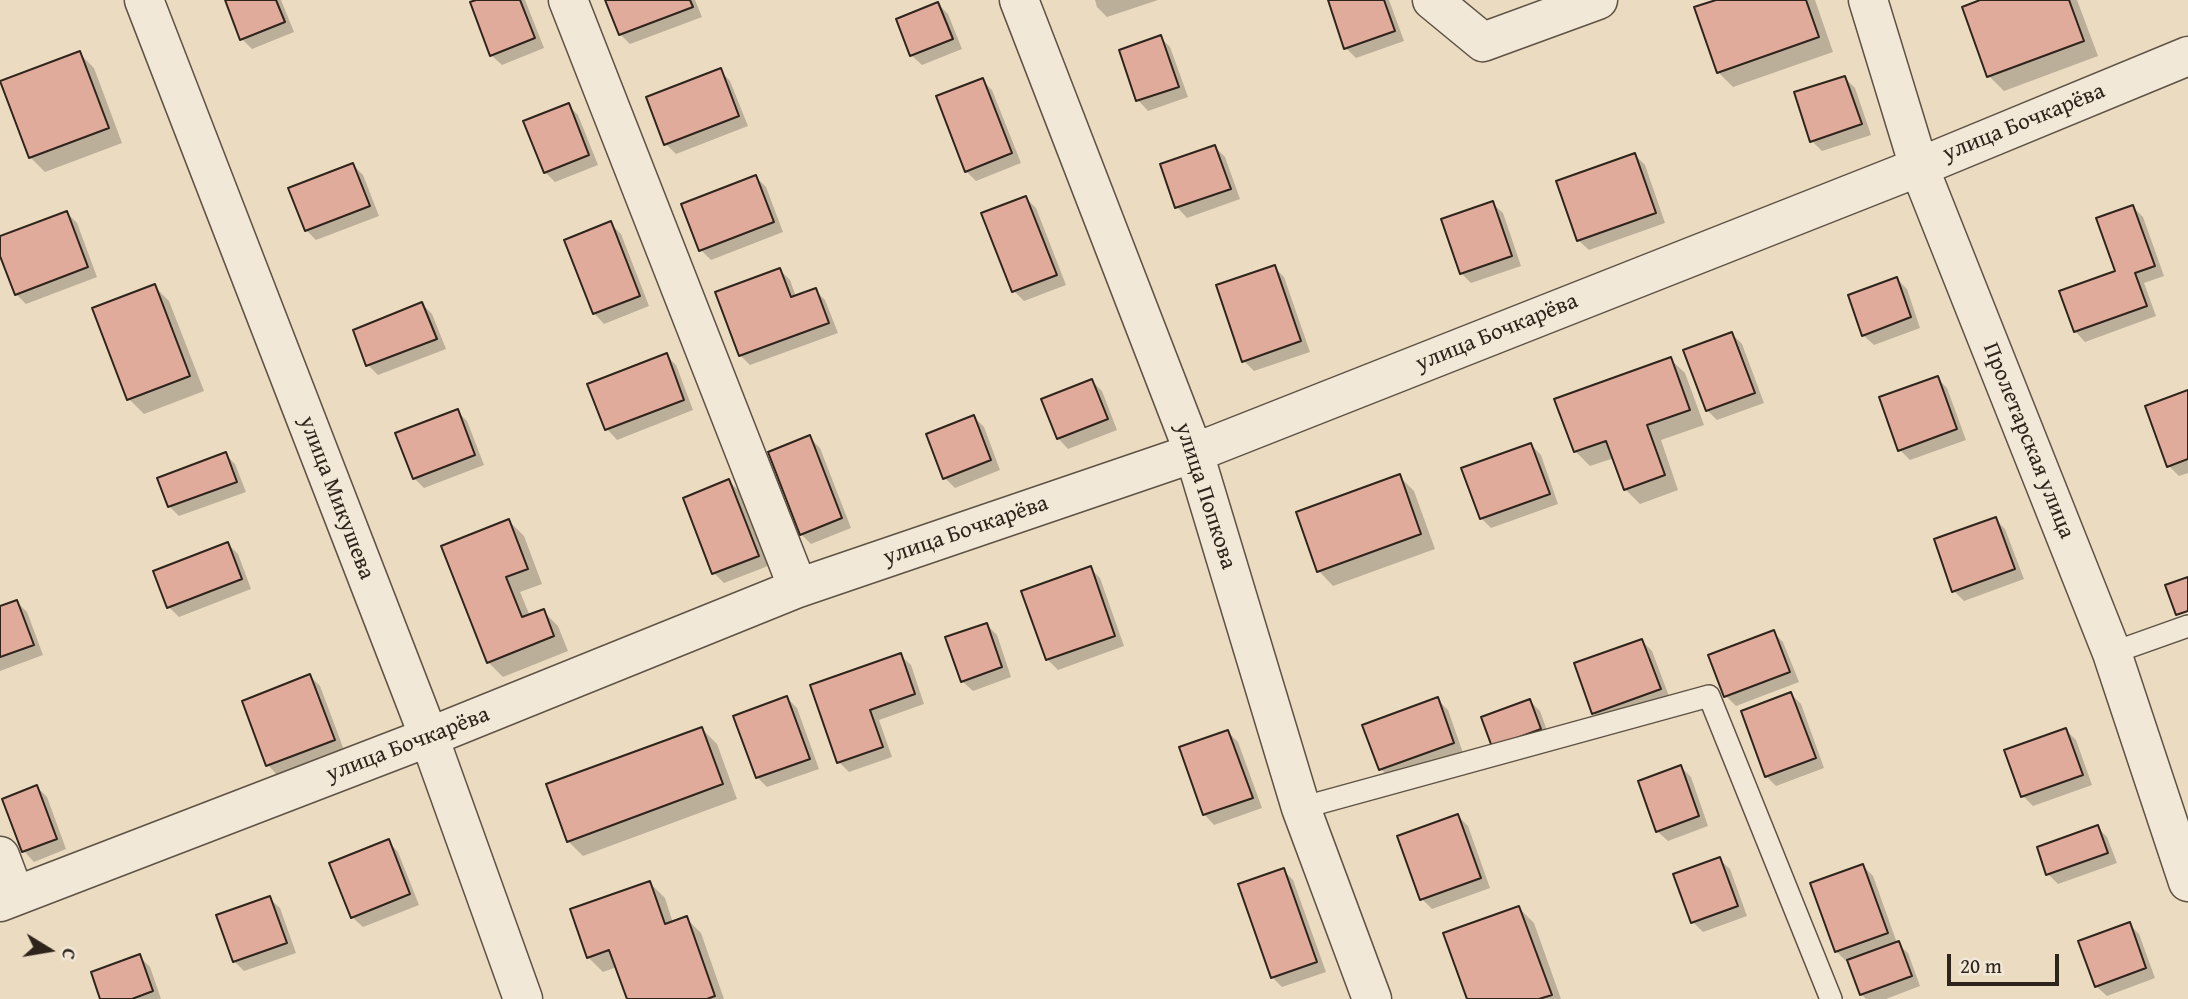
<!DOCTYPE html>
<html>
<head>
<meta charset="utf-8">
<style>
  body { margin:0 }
  #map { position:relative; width:2188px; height:999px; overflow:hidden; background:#ebdbc1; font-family:"Gentium Book Plus",serif }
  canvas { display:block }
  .north { position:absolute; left:14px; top:915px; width:70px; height:70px; -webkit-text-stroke:5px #f2e8d7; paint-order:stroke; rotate:101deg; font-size:19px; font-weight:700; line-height:28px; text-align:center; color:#2e241b }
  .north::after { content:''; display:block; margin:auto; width:24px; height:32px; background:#2e241b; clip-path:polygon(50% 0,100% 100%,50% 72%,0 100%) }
  .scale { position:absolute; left:1947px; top:954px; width:112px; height:32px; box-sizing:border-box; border:4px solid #2e241b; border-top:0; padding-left:9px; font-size:21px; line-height:24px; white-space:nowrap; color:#2e241b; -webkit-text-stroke:5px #f2e8d7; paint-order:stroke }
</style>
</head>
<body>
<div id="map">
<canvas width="2188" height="999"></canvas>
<div class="north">С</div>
<div class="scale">20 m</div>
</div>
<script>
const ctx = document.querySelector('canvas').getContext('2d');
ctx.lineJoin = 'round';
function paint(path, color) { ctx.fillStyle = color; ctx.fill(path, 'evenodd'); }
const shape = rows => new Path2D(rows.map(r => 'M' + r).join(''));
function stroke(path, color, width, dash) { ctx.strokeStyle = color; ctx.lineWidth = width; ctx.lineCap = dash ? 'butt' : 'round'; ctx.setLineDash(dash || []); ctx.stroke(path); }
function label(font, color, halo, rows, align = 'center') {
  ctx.font = font + ' "Gentium Book Plus",serif'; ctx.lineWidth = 7; ctx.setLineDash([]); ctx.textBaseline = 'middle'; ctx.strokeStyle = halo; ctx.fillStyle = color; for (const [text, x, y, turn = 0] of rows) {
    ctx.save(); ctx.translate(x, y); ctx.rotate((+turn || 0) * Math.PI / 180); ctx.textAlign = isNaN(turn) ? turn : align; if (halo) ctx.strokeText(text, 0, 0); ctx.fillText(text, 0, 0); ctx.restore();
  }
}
paint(shape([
  [226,0,281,0,294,32,252,49,242,39],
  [481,0,525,0,544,48,502,65,491,55],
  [607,0,695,0,702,17,630,44,620,34],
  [1095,0,1158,0,1107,17,1097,7],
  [1330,0,1389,0,1404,41,1356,58,1346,48],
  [1721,0,1815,0,1833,52,1733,87,1718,72],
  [1985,0,2077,0,2098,56,2004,91,1989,76],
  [938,4,948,14,962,49,922,65,911,55],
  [1160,37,1170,47,1188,97,1148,111,1138,100,1121,51],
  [79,53,94,68,122,143,45,172,30,157],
  [720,70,730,81,748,126,676,154,666,144],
  [1844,77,1855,88,1871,135,1822,151,1812,141],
  [982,80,992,90,1021,163,976,181,966,171],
  [568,105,578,115,598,165,555,182,545,172],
  [1215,147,1225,157,1240,199,1187,218,1177,207,1163,165],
  [1635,155,1645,165,1665,223,1589,250,1578,240],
  [353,165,363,175,379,216,316,240,306,230],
  [756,177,766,187,783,232,711,260,701,250],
  [1026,198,1036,208,1066,285,1024,301,1014,291,984,214],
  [1492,203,1503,213,1521,266,1471,283,1461,273],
  [2133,207,2143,217,2164,276,2144,283,2156,316,2085,342,2075,331,2117,272],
  [67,213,77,223,97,277,26,304,16,294,0,251,0,238],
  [611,224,621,234,649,306,604,324,594,313],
  [1274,267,1284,277,1310,352,1254,371,1244,361],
  [780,270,790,280,796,297,815,290,825,300,838,333,750,365,740,355],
  [1897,279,1907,289,1920,328,1874,345,1863,335],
  [154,286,169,301,204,391,144,414,129,399,94,309],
  [422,304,432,314,446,349,378,375,368,365],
  [1732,334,1742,344,1764,403,1717,420,1707,410],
  [666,355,676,365,693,410,617,440,607,429],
  [1670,359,1685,373,1704,425,1661,440,1678,490,1640,504,1625,489,1614,458,1590,466,1575,451],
  [1937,378,1947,388,1966,440,1910,460,1900,450],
  [1092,381,1102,391,1117,430,1068,449,1058,438],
  [2188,392,2188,473,2179,476,2169,466],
  [457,411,467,421,484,465,424,488,414,478],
  [974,417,984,427,1000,470,955,488,945,478],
  [810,438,820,448,851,528,811,544,801,534],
  [1531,445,1541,455,1558,504,1491,528,1481,518],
  [225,454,235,464,246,492,179,516,169,506],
  [1399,476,1414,491,1435,549,1333,586,1319,571],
  [729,481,739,491,768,566,724,583,714,573],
  [1995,519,2005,529,2024,579,1964,601,1954,591],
  [509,521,524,536,542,584,520,592,530,616,543,611,558,626,568,651,503,677,488,662],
  [228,544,238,554,251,589,179,617,169,607],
  [1090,568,1100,578,1124,646,1058,670,1048,660,1024,592],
  [17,602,27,612,43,655,0,671,0,608],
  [987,625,997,635,1011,677,973,691,962,681],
  [1773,632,1783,642,1799,682,1736,706,1726,696],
  [1642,641,1652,651,1670,699,1604,723,1594,713],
  [900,655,911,665,924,704,879,720,892,757,849,772,839,762],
  [310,676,320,686,344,750,278,776,268,765,244,702],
  [1791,694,1801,704,1824,768,1776,786,1766,776],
  [787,698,797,708,819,769,767,787,757,777],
  [1437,699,1448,710,1463,753,1391,779,1381,769],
  [1530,701,1540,711,1550,739,1494,746],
  [702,729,717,744,737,799,583,856,568,841],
  [2066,730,2076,740,2092,785,2033,806,2023,796],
  [1228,732,1238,742,1262,808,1214,825,1204,814],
  [1681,767,1691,777,1708,826,1668,841,1657,831],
  [37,787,47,797,66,849,34,862,24,851],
  [1458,816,1468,826,1490,888,1432,909,1422,899],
  [2097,827,2107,837,2117,863,2058,884,2048,874],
  [388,841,398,852,419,905,363,927,352,917],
  [1719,859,1730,869,1747,916,1703,932,1693,922],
  [1863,866,1873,876,1897,943,1908,953,1920,986,1886,999,1866,999,1861,994,1849,960,1846,961,1836,951],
  [1283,870,1293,880,1326,972,1282,987,1272,977],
  [650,883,665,898,673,923,686,918,701,933,724,999,629,999,617,967,603,972,588,957],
  [269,898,280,908,296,953,244,971,234,961],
  [1519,908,1534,923,1561,999,1469,999],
  [2129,924,2139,934,2155,978,2107,996,2096,986],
  [139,956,150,967,161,999,102,999]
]), '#0003');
const building = shape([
  [225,0,276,0,285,22,240,40,225,0],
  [476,0,520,0,535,38,490,56,470,2,476,0],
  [605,0,690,0,693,7,619,35,605,0],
  [1328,0,1384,0,1395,31,1344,49,1328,0],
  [1716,0,1806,0,1819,37,1717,73,1694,7,1716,0],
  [1980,0,2069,0,2084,41,1987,77,1962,7,1980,0],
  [938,2,953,39,910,56,896,19,938,2],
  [1161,35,1179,87,1136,101,1119,50,1161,35],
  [80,51,109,128,29,158,0,81,80,51],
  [721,68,739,116,664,145,646,97,721,68],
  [1845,76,1862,124,1810,142,1794,92,1845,76],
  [983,78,1012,153,965,172,936,96,983,78],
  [569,103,589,155,544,173,523,121,569,103],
  [1215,145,1231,189,1175,208,1160,164,1215,145],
  [1635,153,1656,213,1577,241,1556,181,1635,153],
  [353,163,370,206,305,231,288,188,353,163],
  [756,175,774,222,699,251,681,204,756,175],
  [1026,196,1057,275,1012,292,981,213,1026,196],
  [1493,201,1512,256,1460,274,1441,219,1493,201],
  [2133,205,2155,266,2135,273,2147,306,2074,332,2059,291,2115,271,2096,218,2133,205],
  [67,211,88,267,15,295,0,256,0,236,67,211],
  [611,221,640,296,593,314,564,240,611,221],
  [1275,265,1301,341,1242,362,1216,285,1275,265],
  [780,268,791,297,816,288,829,323,739,356,715,292,780,268],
  [1897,277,1911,317,1862,336,1848,295,1897,277],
  [155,284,190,376,127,400,92,308,155,284],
  [422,302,437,339,366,366,353,330,422,302],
  [1732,332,1755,393,1706,411,1683,350,1732,332],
  [667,353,684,400,605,430,587,384,667,353],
  [1671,357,1690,410,1647,425,1665,475,1624,490,1606,441,1574,452,1554,399,1671,357],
  [1938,376,1957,429,1898,451,1879,397,1938,376],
  [1092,379,1108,419,1057,439,1041,399,1092,379],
  [2188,390,2188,459,2167,467,2145,406,2188,390],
  [458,409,475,455,413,479,395,433,458,409],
  [974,415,991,460,943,479,926,434,974,415],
  [810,435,842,518,800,535,768,452,810,435],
  [1531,443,1550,494,1480,519,1461,468,1531,443],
  [226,452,237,482,168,507,157,478,226,452],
  [1400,474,1421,534,1317,572,1296,512,1400,474],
  [729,479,759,556,712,574,683,498,729,479],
  [1996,517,2015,569,1952,592,1934,539,1996,517],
  [509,519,528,569,506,577,522,617,544,609,554,636,487,663,441,546,509,519],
  [228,542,242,579,167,608,153,571,228,542],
  [1091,566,1115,636,1046,660,1021,591,1091,566],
  [2188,577,2188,611,2176,615,2165,585,2188,577],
  [17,600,34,645,0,657,0,606,17,600],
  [987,623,1002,667,961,682,945,637,987,623],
  [1774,630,1790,672,1724,697,1708,655,1774,630],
  [1642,639,1661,689,1592,714,1574,663,1642,639],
  [901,653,915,694,870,710,883,747,837,763,810,685,901,653],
  [310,674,335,740,266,766,242,701,310,674],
  [1791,692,1816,758,1765,777,1741,711,1791,692],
  [787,696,810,759,756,778,733,716,787,696],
  [1438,697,1454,743,1379,770,1362,725,1438,697],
  [1530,699,1541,729,1492,747,1481,717,1530,699],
  [702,727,723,784,567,842,546,784,702,727],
  [2066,728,2083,775,2021,797,2004,750,2066,728],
  [1228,730,1253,798,1203,815,1179,747,1228,730],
  [1681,765,1699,816,1656,832,1638,781,1681,765],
  [37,785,57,839,22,852,2,799,37,785],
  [1458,814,1481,878,1420,900,1397,836,1458,814],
  [2098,825,2108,853,2046,875,2037,847,2098,825],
  [389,839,410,894,351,918,329,863,389,839],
  [1720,857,1738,906,1691,923,1673,874,1720,857],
  [1863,864,1888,933,1835,952,1810,883,1863,864],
  [1284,868,1317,962,1271,978,1238,884,1284,868],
  [650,881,665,924,687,916,715,996,707,999,627,999,609,950,587,958,570,909,650,881],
  [270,896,287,943,233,962,216,915,270,896],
  [1519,906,1552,995,1539,999,1467,999,1443,933,1519,906],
  [2130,922,2146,968,2095,987,2078,941,2130,922],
  [1899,941,1912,976,1860,995,1847,960,1899,941],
  [140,954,153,991,132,999,100,999,91,972,140,954]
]);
paint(building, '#e0ab9b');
stroke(building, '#2e241b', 2);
const service = shape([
  [2112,653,2188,626],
  [1301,808,1709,696,1831,999]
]);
const minor = shape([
  [144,0,429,737,523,999],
  [568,0,798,588],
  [1019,0,1194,453,1301,808,1372,999],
  [1432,0,1483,42,1598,0],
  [1868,0,1919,167,2112,653,2188,882],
  [0,856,15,896],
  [0,902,429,737,798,588,1194,453,1919,167,2188,56]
]);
stroke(service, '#5d5244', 24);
stroke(minor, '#5d5244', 41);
stroke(service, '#f2e8d7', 21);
stroke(minor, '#f2e8d7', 38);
label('23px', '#2e241b', '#f2e8d7', [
  ["улица Бочкарёва",2024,123,-22],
  ["улица Бочкарёва",1497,333,-22],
  ["Пролетарская улица",2028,441,68],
  ["улица Попкова",1205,496,72],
  ["улица Микушева",336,498,69],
  ["улица Бочкарёва",966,531,-19],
  ["улица Бочкарёва",408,745,-21]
]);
</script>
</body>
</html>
